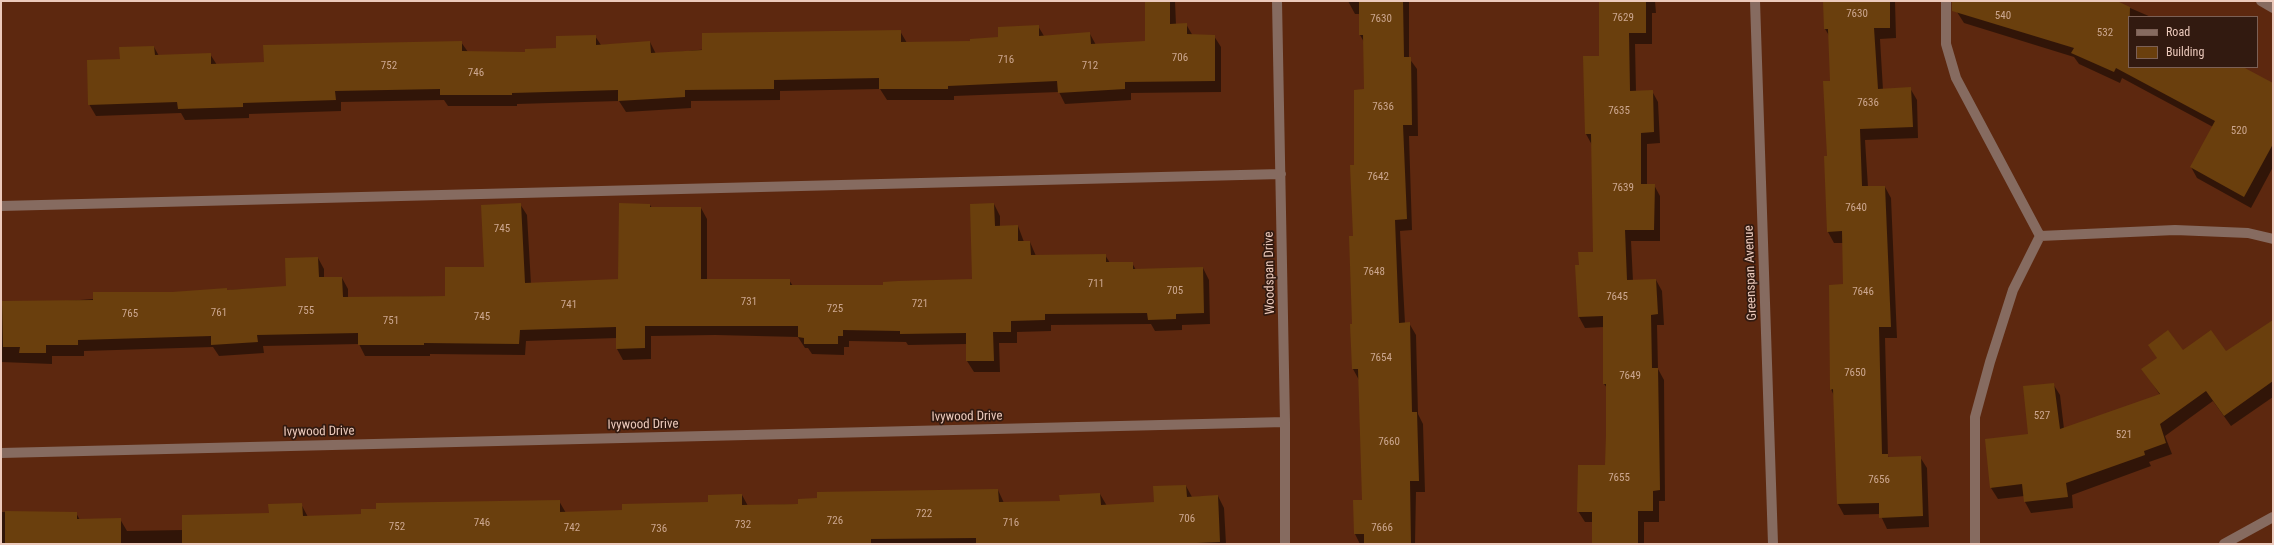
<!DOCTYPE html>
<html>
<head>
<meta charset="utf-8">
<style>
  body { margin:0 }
  #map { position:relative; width:2274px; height:545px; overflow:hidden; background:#5d280f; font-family:"Roboto Condensed",sans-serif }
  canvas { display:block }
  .frame { position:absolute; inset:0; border:2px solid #eccabc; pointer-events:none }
  .legend { position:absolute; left:2128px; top:16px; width:130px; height:52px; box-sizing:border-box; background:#321a10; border:1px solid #7c6055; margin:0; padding:5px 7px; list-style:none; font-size:12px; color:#eccabc }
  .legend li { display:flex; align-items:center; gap:8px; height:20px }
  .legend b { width:20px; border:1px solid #7c6055 }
</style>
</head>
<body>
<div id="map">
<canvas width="2274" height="545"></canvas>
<div class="frame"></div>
<ul class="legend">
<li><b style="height:5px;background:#866b60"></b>Road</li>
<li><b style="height:11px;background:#6a3f0d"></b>Building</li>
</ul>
</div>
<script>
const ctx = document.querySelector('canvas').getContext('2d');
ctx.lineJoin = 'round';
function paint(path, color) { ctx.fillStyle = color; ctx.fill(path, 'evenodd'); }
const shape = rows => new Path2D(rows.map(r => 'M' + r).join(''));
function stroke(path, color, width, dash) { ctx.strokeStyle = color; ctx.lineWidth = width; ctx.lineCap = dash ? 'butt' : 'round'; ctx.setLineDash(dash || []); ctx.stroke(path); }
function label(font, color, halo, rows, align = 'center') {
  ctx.font = font + ' "Roboto Condensed",sans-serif'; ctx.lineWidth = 3.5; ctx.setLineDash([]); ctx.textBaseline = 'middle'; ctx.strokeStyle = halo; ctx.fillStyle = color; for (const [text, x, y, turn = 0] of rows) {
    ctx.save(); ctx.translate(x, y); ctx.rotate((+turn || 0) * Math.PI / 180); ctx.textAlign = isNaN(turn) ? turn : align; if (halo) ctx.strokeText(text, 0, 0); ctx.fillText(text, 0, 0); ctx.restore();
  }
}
paint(shape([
  [1146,1,1175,1,1176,25,1186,24,1193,36,1214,36,1221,47,1221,92,1131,93,1131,100,1065,104,1059,92,954,96,954,100,887,100,880,89,780,91,780,100,691,101,691,108,626,112,619,101,517,104,517,106,448,106,444,100,341,102,341,111,249,114,249,118,185,120,181,113,96,116,89,104,121,60,154,47,159,56,210,54,217,65,265,63,461,42,468,52,526,53,557,49,595,36,601,45,650,42,656,54,900,31,907,43,971,42,999,38,1038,26,1044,36,1090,34,1096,45,1146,42],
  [1348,1,1409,1,1409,58,1417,69,1418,136,1409,136,1412,230,1400,231,1405,323,1409,323,1416,335,1418,414,1423,424,1425,492,1416,492,1415,544,1360,544,1355,534,1363,501,1359,380,1353,369,1355,166,1365,90,1364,42,1360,35,1360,14,1355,14],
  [1599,1,1655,1,1656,13,1652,13,1652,44,1635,44,1636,92,1652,91,1658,102,1660,143,1647,144,1647,185,1654,185,1660,196,1660,241,1631,241,1633,281,1656,280,1662,291,1664,325,1657,325,1658,369,1664,380,1665,501,1659,501,1659,522,1644,522,1644,544,1593,544,1593,522,1585,522,1578,511,1606,466,1607,388,1604,384,1604,327,1585,328,1579,317,1580,266,1594,253,1592,145,1586,134,1600,57],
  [1824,1,1895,1,1896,38,1880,39,1883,90,1910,88,1917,100,1918,138,1865,140,1868,187,1885,187,1891,198,1897,338,1885,338,1888,456,1889,458,1920,457,1927,468,1929,527,1887,529,1880,514,1844,515,1838,504,1834,396,1831,389,1844,285,1843,243,1834,243,1828,232,1831,82,1830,37,1825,29],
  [1961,1,2114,1,2151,17,2129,17,2129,67,2241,67,2273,84,2273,167,2251,208,2197,178,2191,167,2213,127,2122,78,2120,83,2079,64,2074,57,1964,23,1957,12],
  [520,204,527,215,531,284,619,280,650,205,652,208,701,208,707,219,707,280,789,280,793,286,884,286,973,280,994,204,1000,216,1000,227,1018,226,1024,242,1030,242,1036,256,1105,255,1110,263,1132,263,1136,270,1203,268,1209,280,1210,324,1182,325,1182,330,1155,331,1151,324,1051,325,1051,331,1017,332,1017,343,999,343,1000,372,974,372,967,361,967,344,908,345,906,342,849,341,849,347,844,347,844,355,812,354,808,348,805,348,798,337,715,335,651,336,651,359,623,360,617,349,617,338,526,341,525,355,430,354,430,356,365,356,359,344,263,346,264,353,219,356,213,347,84,351,84,356,52,356,52,364,1,362,1,306,172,293,287,287,318,258,324,269,324,278,342,278,348,289,348,298,446,296,485,268],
  [2273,322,2273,397,2231,426,2213,401,2165,436,2172,454,2149,462,2151,466,2072,495,2073,508,2031,513,2025,502,2024,496,1998,499,1991,488,2029,435,2053,384,2060,395,2064,429,2160,395,2143,369,2158,359,2149,345,2182,352,2225,352],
  [1186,486,1192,497,1218,496,1224,508,1226,544,1,544,1,512,76,513,80,520,120,519,127,531,183,530,270,514,301,504,308,517,362,515,559,501,566,513,623,511,709,503,742,495,748,506,799,504,998,490,1004,503,1061,502,1100,494,1107,506,1155,503]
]), '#0007');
paint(shape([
  [1145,1,1170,1,1170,24,1187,23,1187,34,1215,35,1215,81,1125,82,1125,89,1058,93,1057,81,948,86,948,89,879,89,879,78,774,80,774,89,685,90,685,97,618,101,618,90,512,93,512,95,440,95,440,89,335,91,336,100,243,103,243,107,178,109,177,102,88,105,87,60,120,59,119,47,154,46,155,55,211,53,211,64,264,62,263,45,462,41,462,51,525,52,525,49,556,48,556,36,596,35,596,45,650,41,651,53,702,50,702,33,901,30,901,42,970,41,970,39,998,37,998,27,1039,25,1039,36,1090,32,1091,44,1145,41],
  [1359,1,1403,1,1404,57,1411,57,1412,125,1403,125,1407,219,1395,220,1399,323,1410,322,1412,412,1417,412,1419,481,1410,481,1411,544,1364,544,1364,534,1354,534,1353,500,1362,500,1358,369,1352,369,1350,324,1352,324,1349,236,1353,236,1350,165,1354,165,1354,90,1364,89,1363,35,1359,35],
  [1599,1,1646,1,1646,33,1629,33,1630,91,1653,90,1654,132,1641,133,1641,184,1655,184,1654,230,1625,230,1627,280,1656,279,1658,314,1651,315,1652,368,1658,368,1660,490,1653,491,1653,511,1638,511,1638,544,1592,544,1592,512,1577,512,1578,465,1605,465,1606,435,1606,384,1603,384,1603,316,1578,317,1575,265,1579,265,1578,252,1593,252,1591,134,1585,134,1583,56,1599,56],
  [1823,1,1890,1,1890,28,1874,28,1878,89,1911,87,1913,127,1860,129,1862,186,1885,186,1891,327,1879,327,1882,454,1888,454,1888,457,1921,456,1923,516,1879,518,1879,503,1837,504,1833,389,1830,390,1829,285,1843,284,1842,231,1827,232,1824,156,1827,156,1823,81,1830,81,1828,29,1824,29],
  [1952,1,2117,1,2130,7,2128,67,2243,67,2273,83,2273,144,2244,197,2190,167,2215,121,2116,68,2114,72,2071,53,2074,48,1952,11],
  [521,203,525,283,618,279,619,203,650,204,650,207,701,207,701,279,790,279,790,285,883,285,883,282,898,281,972,279,970,204,994,203,995,226,1018,225,1018,241,1030,241,1031,255,1106,254,1106,262,1133,262,1133,269,1203,267,1204,313,1176,314,1176,319,1148,320,1147,313,1045,314,1045,320,1011,321,1011,332,993,332,994,361,966,361,966,333,900,334,900,331,843,330,843,336,838,336,838,344,804,344,804,338,798,337,798,326,645,326,645,348,616,349,616,327,520,330,519,344,424,343,424,345,358,345,358,333,257,335,258,342,211,345,211,336,78,340,78,345,46,345,46,353,19,353,20,347,3,347,2,301,93,300,93,292,172,292,227,288,227,290,286,286,285,258,318,257,319,277,342,277,343,297,445,296,445,267,484,267,481,205],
  [2273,320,2273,381,2224,416,2206,391,2160,424,2166,443,2144,451,2145,455,2066,483,2068,497,2024,502,2022,484,1990,488,1985,439,2028,434,2023,386,2054,383,2060,429,2160,394,2141,369,2157,358,2148,345,2168,330,2183,350,2211,330,2226,351],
  [1186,485,1187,497,1218,495,1220,542,1174,544,976,544,976,538,871,539,871,544,182,544,182,515,269,513,268,504,302,503,303,516,361,514,361,509,376,509,376,503,560,500,560,512,622,510,622,504,708,502,708,495,742,494,742,505,798,504,798,499,817,498,817,492,998,489,999,502,1060,501,1059,495,1100,493,1101,505,1154,502,1153,486],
  [5,511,77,512,77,519,121,518,121,544,5,544]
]), '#6a3f0d');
stroke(shape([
  [1277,1,1285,422,1285,544],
  [1755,1,1773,544],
  [1946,1,1946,44,1956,78,2040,236,2175,230,2248,233,2273,239],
  [2261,1,2273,8],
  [1,206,1281,174],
  [1,453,1285,422],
  [1975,544,1975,417,1990,362,2013,290,2040,236],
  [2224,544,2273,517]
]), '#866b60', 10);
label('11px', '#cca790', null, [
  ["7630",1857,14],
  ["540",2003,16],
  ["7629",1623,18],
  ["7630",1381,19],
  ["532",2105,33],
  ["706",1180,58],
  ["716",1006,60],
  ["752",389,66],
  ["712",1090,66],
  ["746",476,73],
  ["7636",1868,103],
  ["7636",1383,107],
  ["7635",1619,111],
  ["520",2239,131],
  ["7642",1378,177],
  ["7639",1623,188],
  ["7640",1856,208],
  ["745",502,229],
  ["7648",1374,272],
  ["711",1096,284],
  ["705",1175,291],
  ["7646",1863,292],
  ["7645",1617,297],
  ["731",749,302],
  ["721",920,304],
  ["741",569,305],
  ["725",835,309],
  ["755",306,311],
  ["761",219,313],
  ["765",130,314],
  ["745",482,317],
  ["751",391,321],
  ["7654",1381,358],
  ["7650",1855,373],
  ["7649",1630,376],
  ["527",2042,416],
  ["521",2124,435],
  ["7660",1389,442],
  ["7655",1619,478],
  ["7656",1879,480],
  ["722",924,514],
  ["706",1187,519],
  ["726",835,521],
  ["746",482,523],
  ["716",1011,523],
  ["732",743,525],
  ["752",397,527],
  ["742",572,528],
  ["7666",1382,528],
  ["736",659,529]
]);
label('13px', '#eccabc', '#321a10', [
  ["Woodspan Drive",1270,273,-91],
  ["Greenspan Avenue",1751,273,-92],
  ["Ivywood Drive",967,417,-1],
  ["Ivywood Drive",643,425,-1],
  ["Ivywood Drive",319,432,-1]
]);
</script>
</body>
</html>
